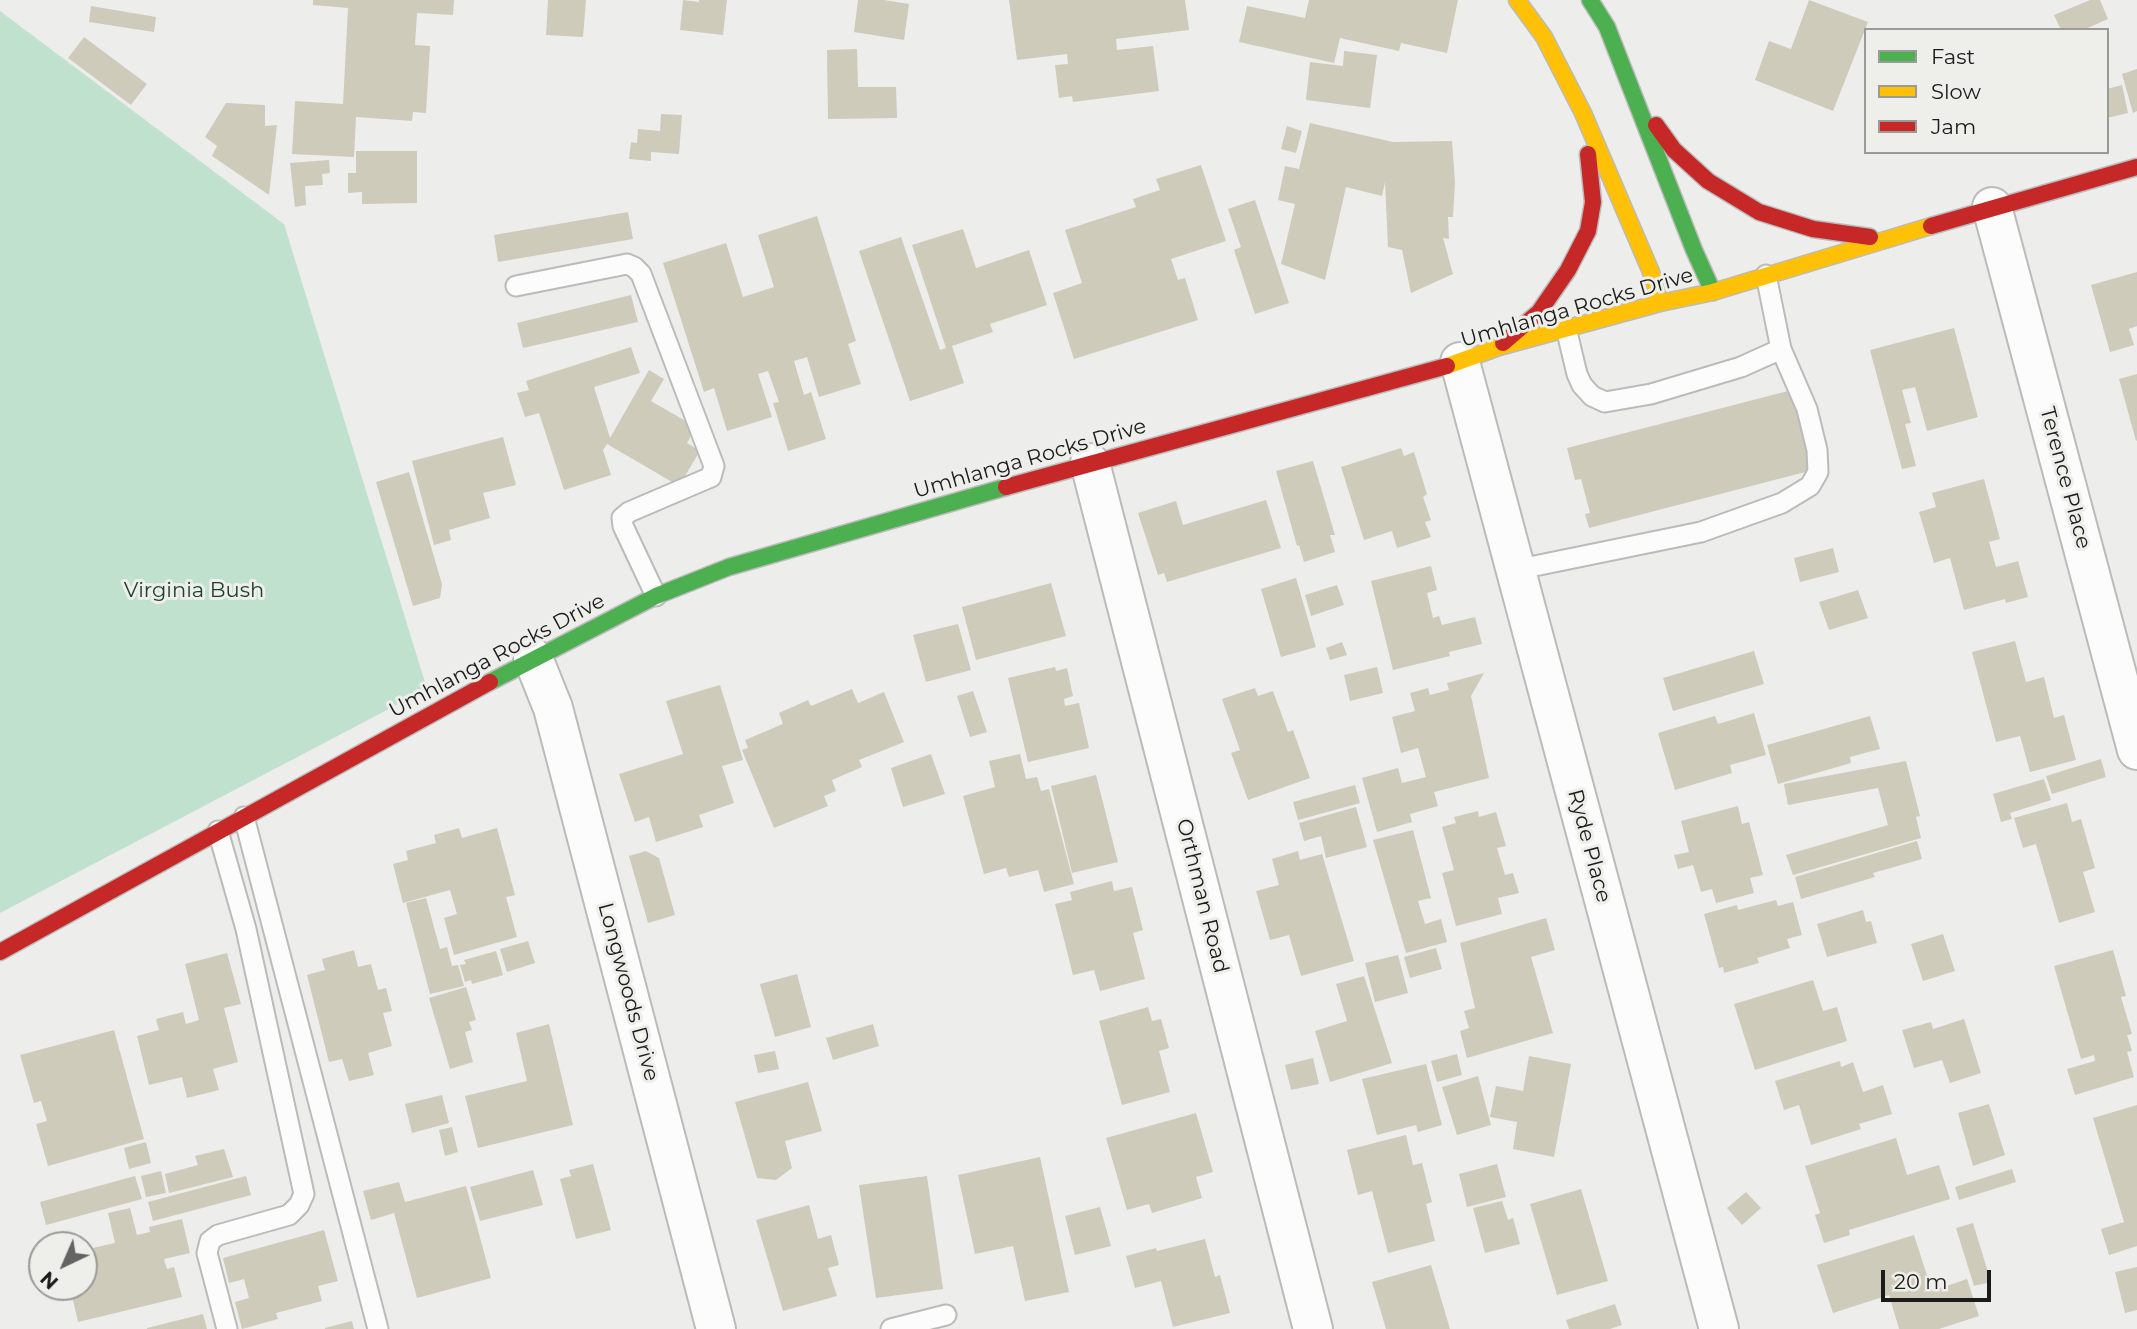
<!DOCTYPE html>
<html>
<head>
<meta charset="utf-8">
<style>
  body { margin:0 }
  #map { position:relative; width:2137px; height:1329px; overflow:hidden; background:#ededec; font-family:Montserrat,sans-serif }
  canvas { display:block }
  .legend { position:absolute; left:1864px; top:28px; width:245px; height:126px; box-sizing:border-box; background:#eeeeeb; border:2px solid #9a9a97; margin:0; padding:9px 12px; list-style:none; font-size:21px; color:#1b1b1a }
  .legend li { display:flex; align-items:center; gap:14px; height:35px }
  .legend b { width:35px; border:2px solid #9a9a97 }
  .north { position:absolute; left:28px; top:1231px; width:70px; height:70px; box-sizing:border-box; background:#eeeeeb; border:2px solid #9a9a97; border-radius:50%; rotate:224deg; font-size:19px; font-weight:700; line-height:28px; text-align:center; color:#1b1b1a }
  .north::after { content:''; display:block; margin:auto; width:24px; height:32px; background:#646464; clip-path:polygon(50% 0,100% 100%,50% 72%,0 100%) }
  .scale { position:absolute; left:1881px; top:1270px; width:110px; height:32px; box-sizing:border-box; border:4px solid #1b1b1a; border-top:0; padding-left:9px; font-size:21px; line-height:24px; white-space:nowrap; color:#1b1b1a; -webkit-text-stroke:5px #eeeeeb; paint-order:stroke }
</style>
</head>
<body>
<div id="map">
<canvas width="2137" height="1329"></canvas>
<ul class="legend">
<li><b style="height:9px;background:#4caf50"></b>Fast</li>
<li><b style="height:9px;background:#ffc107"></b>Slow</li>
<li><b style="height:9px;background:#c62828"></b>Jam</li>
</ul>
<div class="north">N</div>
<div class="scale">20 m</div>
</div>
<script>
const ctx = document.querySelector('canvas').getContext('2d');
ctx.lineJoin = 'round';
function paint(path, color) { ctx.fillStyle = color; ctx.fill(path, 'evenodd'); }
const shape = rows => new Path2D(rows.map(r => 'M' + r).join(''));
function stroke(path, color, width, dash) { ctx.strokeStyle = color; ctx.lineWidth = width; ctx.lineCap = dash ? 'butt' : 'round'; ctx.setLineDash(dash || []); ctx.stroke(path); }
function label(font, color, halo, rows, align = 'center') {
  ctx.font = font + ' Montserrat,sans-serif'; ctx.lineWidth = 6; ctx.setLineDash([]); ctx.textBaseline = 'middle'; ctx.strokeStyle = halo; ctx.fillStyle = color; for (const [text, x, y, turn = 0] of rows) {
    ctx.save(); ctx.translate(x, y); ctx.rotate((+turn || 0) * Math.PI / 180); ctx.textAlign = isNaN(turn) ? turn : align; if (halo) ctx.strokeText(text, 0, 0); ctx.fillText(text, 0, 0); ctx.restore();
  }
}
paint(shape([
  [0,11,284,224,427,689,0,913]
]), '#c1e1cf');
paint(shape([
  [313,0,454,0,453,15,417,13,415,45,430,46,426,113,413,112,412,121,356,117,354,157,292,154,295,101,343,104,348,8,313,5],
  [548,0,586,0,583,37,546,35],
  [683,0,699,2,699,0,727,0,723,35,680,30],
  [858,0,884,0,909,4,904,40,854,32],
  [1009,0,1185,0,1189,30,1116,39,1117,50,1153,46,1159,91,1073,102,1072,96,1059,98,1055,65,1068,64,1067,54,1017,60],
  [1309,0,1458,0,1447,53,1401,43,1399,51,1340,38,1334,63,1239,42,1247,6,1305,18],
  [1809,0,1868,22,1833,111,1755,80,1769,41,1791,49],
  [2090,0,2100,0,2108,19,2083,30,2061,30,2054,15],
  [91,6,156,17,154,32,89,22],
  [84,37,147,84,131,105,68,58],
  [857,49,858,87,896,87,897,118,828,119,827,50],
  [1344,51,1377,55,1370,108,1306,100,1310,62,1343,66],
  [2137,69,2137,111,2133,113,2122,74],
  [2122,85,2128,113,2107,118,2107,89],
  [226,103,265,105,265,126,277,125,269,195,212,156,217,146,205,137],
  [661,114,682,115,679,154,651,152,651,161,629,159,631,142,637,143,638,129,660,131],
  [1310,123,1393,142,1452,141,1455,182,1453,217,1448,217,1449,239,1443,238,1453,274,1411,293,1402,250,1388,247,1385,182,1382,196,1346,187,1325,280,1281,264,1295,204,1278,200,1285,166,1299,169],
  [1287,126,1302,131,1296,153,1281,149],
  [356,151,417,151,417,203,362,204,362,192,348,193,348,173,356,173],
  [329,160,330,173,322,174,323,185,305,186,306,205,295,207,290,163],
  [1201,165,1226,241,1171,259,1178,280,1185,278,1198,320,1074,359,1053,293,1082,283,1065,230,1136,207,1133,199,1160,190,1156,179],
  [1255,200,1289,303,1255,314,1234,250,1241,247,1228,209],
  [628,212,633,239,498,262,494,235],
  [817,216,856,341,848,344,861,384,819,397,807,357,794,361,804,395,811,392,826,439,788,451,773,403,779,402,768,371,758,374,772,417,727,431,714,388,704,392,663,263,726,243,743,297,774,287,758,235],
  [963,229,976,268,1029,250,1047,305,990,324,993,332,952,346,964,383,910,401,859,251,901,237,940,350,946,348,912,245],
  [2137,272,2137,326,2129,329,2134,345,2110,352,2091,285],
  [631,295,638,322,523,348,517,323],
  [1954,328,1978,417,1927,431,1915,387,1902,390,1911,423,1905,424,1916,466,1902,469,1870,350],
  [631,347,640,373,594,387,610,438,649,370,664,379,651,401,696,427,687,443,700,451,679,486,607,444,603,450,611,475,564,490,539,413,525,417,517,393,529,390,526,381],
  [2137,374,2137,440,2136,441,2119,379],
  [1792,390,1813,470,1589,528,1585,514,1590,513,1581,479,1575,480,1567,448],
  [503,437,516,485,483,493,490,518,449,530,451,540,434,545,412,461],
  [1401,448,1404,456,1414,452,1427,494,1423,497,1431,520,1425,522,1431,537,1397,548,1392,531,1364,540,1341,467],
  [1313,461,1335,535,1330,535,1335,552,1304,562,1299,545,1297,546,1276,471],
  [409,472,442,584,440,598,413,606,376,482],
  [1984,479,2000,539,1989,542,1996,567,2018,561,2028,597,2006,603,2005,599,1964,610,1950,558,1934,563,1919,512,1936,507,1932,493],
  [1266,500,1281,548,1167,582,1164,573,1158,575,1138,513,1176,501,1183,525],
  [1833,548,1839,572,1800,582,1794,558],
  [1431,566,1437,590,1427,593,1433,618,1439,616,1442,625,1475,617,1482,644,1449,652,1450,656,1393,670,1371,581],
  [1296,578,1316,647,1281,657,1261,589],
  [1051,583,1066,636,976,660,962,607],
  [1337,585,1344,605,1311,616,1305,595],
  [1858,590,1868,618,1829,630,1819,602],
  [958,624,971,670,926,682,913,635],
  [2015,641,2026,682,2044,677,2054,718,2064,715,2076,760,2030,772,2020,736,1996,742,1972,652],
  [1342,642,1347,655,1330,660,1326,648],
  [1754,651,1764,684,1673,711,1663,678],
  [1055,667,1056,671,1067,668,1073,696,1064,699,1065,706,1079,703,1089,748,1028,762,1008,678],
  [1377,667,1383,693,1350,701,1344,675],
  [1484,673,1471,696,1489,778,1434,792,1438,806,1410,814,1412,822,1377,832,1362,778,1398,768,1402,783,1426,777,1418,748,1401,753,1392,717,1415,711,1410,693,1428,688,1430,695,1449,690,1447,683],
  [720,685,743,760,722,766,734,803,699,815,703,827,656,842,649,817,635,822,619,774,683,754,666,701],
  [1255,688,1258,696,1273,691,1288,732,1293,730,1310,778,1248,800,1231,753,1240,750,1222,699],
  [852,689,858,703,884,692,904,742,859,760,862,767,832,780,836,791,824,796,828,806,774,828,742,750,748,748,745,740,783,724,779,713,808,700,811,706],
  [973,691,987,732,970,737,957,696],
  [1754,713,1766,755,1730,765,1732,773,1675,790,1658,733,1715,716,1718,724],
  [1870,716,1880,749,1850,757,1851,763,1778,784,1767,745],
  [931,754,945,794,903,807,891,768],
  [1020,754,1026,779,1037,777,1041,791,1049,789,1074,884,1044,892,1038,870,1009,877,1006,868,984,874,963,796,995,787,989,761],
  [2101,759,2106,777,2052,794,2046,776],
  [1906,761,1920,816,1916,817,1921,838,1793,875,1786,855,1888,825,1878,788,1788,805,1784,784],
  [1096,775,1118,862,1072,873,1051,786],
  [2044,779,2051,800,2010,813,2012,819,2001,822,1993,794],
  [1355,785,1360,803,1298,820,1293,802],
  [2067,803,2072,822,2081,819,2095,868,2083,872,2095,912,2059,923,2036,844,2023,848,2014,818],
  [1738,806,1742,824,1749,822,1763,875,1750,878,1754,893,1716,903,1712,889,1701,892,1693,865,1678,869,1674,855,1689,852,1681,821],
  [1356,807,1367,847,1326,858,1321,836,1304,841,1299,823],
  [1478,811,1479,817,1496,812,1506,846,1497,848,1505,875,1513,873,1519,893,1498,898,1502,914,1456,926,1442,873,1454,870,1442,827,1456,823,1454,817],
  [459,828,462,838,497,828,515,895,506,897,517,937,454,955,444,918,457,914,450,890,403,903,393,864,408,860,406,851,436,843,434,835],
  [1413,830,1431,898,1418,901,1425,924,1441,919,1447,942,1406,953,1373,840],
  [1917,841,1922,859,1873,873,1875,877,1801,899,1795,877],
  [646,851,659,858,675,915,648,923,629,856],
  [1298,851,1300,860,1322,854,1354,961,1301,976,1289,935,1270,940,1256,891,1279,885,1272,859],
  [1112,881,1114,891,1132,887,1143,930,1133,933,1145,979,1100,991,1094,970,1073,975,1055,904,1072,900,1070,892],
  [426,898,440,949,447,947,452,966,458,965,464,986,430,994,406,903],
  [1776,900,1778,906,1793,902,1802,935,1787,939,1790,948,1757,958,1759,963,1724,973,1723,967,1719,968,1704,914,1737,905,1738,910],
  [1863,910,1866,922,1871,921,1877,943,1827,957,1817,924],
  [1546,918,1555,950,1531,957,1553,1033,1467,1058,1460,1031,1469,1028,1464,1011,1475,1008,1460,943],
  [1943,934,1955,971,1923,981,1911,944],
  [528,941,535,963,507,972,500,949],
  [1436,948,1442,969,1410,978,1404,957],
  [354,950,358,967,371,964,378,990,386,988,392,1011,383,1013,392,1046,368,1053,374,1075,349,1081,342,1059,329,1062,307,975,325,970,322,959],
  [2113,950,2126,996,2121,997,2132,1034,2127,1035,2132,1051,2127,1052,2134,1077,2075,1095,2067,1069,2095,1061,2094,1055,2081,1059,2054,966],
  [496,951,503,975,472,984,471,980,465,982,460,965,466,964,464,960],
  [227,953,241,1004,224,1008,238,1062,213,1069,219,1090,187,1098,182,1077,149,1085,137,1036,159,1030,156,1019,183,1012,186,1024,199,1020,185,964],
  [1398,955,1408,993,1375,1002,1365,963],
  [797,974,811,1027,775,1037,760,984],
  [1364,976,1392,1063,1330,1082,1315,1031,1347,1021,1336,984],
  [1813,980,1823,1011,1837,1007,1847,1041,1755,1070,1734,1004],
  [466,987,476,1020,469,1022,472,1030,465,1032,473,1062,450,1069,429,998],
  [1148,1007,1152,1021,1161,1019,1169,1048,1159,1051,1170,1092,1122,1105,1099,1021],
  [1964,1019,1981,1073,1950,1083,1942,1060,1914,1068,1902,1030,1931,1022,1933,1029],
  [549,1024,573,1125,478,1148,465,1096,527,1081,516,1033],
  [873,1024,879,1046,833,1060,826,1038],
  [114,1030,144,1139,48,1166,36,1124,47,1121,41,1101,34,1103,20,1055],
  [775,1051,779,1069,758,1073,754,1055],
  [1457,1054,1462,1075,1437,1082,1431,1061],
  [1529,1056,1571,1064,1554,1157,1513,1149,1517,1122,1490,1117,1496,1086,1523,1091],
  [1313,1058,1319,1084,1291,1090,1285,1065],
  [1840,1061,1841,1067,1853,1062,1863,1092,1883,1085,1892,1114,1859,1124,1861,1129,1811,1145,1799,1105,1784,1110,1775,1081],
  [1426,1064,1442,1125,1418,1132,1416,1125,1377,1135,1362,1079],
  [1478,1076,1491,1125,1457,1135,1442,1087],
  [808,1082,822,1131,785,1141,792,1168,776,1180,757,1178,735,1102],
  [442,1095,449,1123,412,1133,405,1104],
  [1989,1104,2005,1155,1973,1166,1958,1113],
  [2137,1105,2137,1246,2109,1255,2101,1229,2124,1222,2093,1118],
  [1196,1113,1213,1172,1196,1177,1202,1198,1152,1213,1149,1204,1127,1210,1106,1138],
  [452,1127,458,1152,445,1156,439,1130],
  [1406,1135,1413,1165,1422,1163,1432,1202,1426,1204,1435,1241,1388,1253,1372,1191,1358,1195,1347,1150],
  [1896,1138,1907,1175,1939,1165,1950,1199,1849,1230,1850,1235,1824,1243,1815,1215,1820,1213,1805,1166],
  [146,1142,151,1163,129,1169,124,1148],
  [224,1149,233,1177,169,1193,165,1174,198,1165,195,1156],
  [1040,1157,1069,1292,1025,1301,1013,1246,975,1254,958,1175],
  [593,1164,611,1230,576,1239,560,1179,571,1176,569,1170],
  [1497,1164,1506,1197,1467,1207,1459,1174],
  [2012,1169,2016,1182,1959,1200,1955,1187],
  [533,1170,543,1205,480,1221,470,1187],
  [161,1171,166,1193,146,1197,141,1176],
  [135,1176,142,1199,46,1225,40,1202],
  [246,1176,251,1195,153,1221,148,1202],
  [927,1176,943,1289,876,1298,859,1185],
  [399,1182,405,1202,466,1186,491,1278,417,1298,394,1213,371,1220,363,1191],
  [1581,1189,1608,1281,1557,1295,1530,1204],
  [1746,1192,1761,1208,1742,1225,1727,1208],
  [1502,1201,1508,1220,1513,1218,1520,1244,1485,1253,1473,1208],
  [809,1205,818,1239,831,1235,839,1265,828,1268,837,1296,783,1311,756,1220],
  [1100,1207,1111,1246,1075,1255,1065,1216],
  [130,1208,137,1235,150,1232,149,1227,182,1219,190,1253,164,1259,167,1269,174,1267,182,1297,78,1322,70,1287,84,1287,84,1250,115,1243,108,1213],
  [1973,1223,1991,1282,1974,1286,1956,1228],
  [324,1230,338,1281,318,1286,322,1301,276,1313,278,1319,242,1329,235,1302,249,1298,244,1279,229,1283,223,1258],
  [1914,1235,1932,1291,1967,1279,1979,1316,1939,1329,1899,1329,1889,1295,1833,1313,1817,1265],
  [1205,1239,1215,1277,1220,1275,1230,1313,1173,1327,1161,1281,1135,1288,1126,1256,1156,1248,1157,1251],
  [1431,1265,1450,1329,1386,1329,1372,1282],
  [2137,1267,2137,1310,2125,1313,2115,1272],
  [1615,1304,1622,1325,1610,1329,1569,1329,1566,1320],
  [203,1314,207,1329,147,1329,147,1328],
  [352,1321,354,1329,325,1329,325,1328]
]), '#cecbba');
const lane = shape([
  [516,286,627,264,634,267,641,274,714,466,711,477,629,512,622,518,623,526,656,596],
  [1566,328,1577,374,1582,385,1592,396,1605,402,1651,394,1741,367,1781,349],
  [1515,570,1701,532,1782,503,1810,486,1818,472,1817,450,1807,409,1781,349,1766,275],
  [244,817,378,1329],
  [218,831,246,929,304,1194,299,1205,289,1215,218,1235,210,1241,207,1253,227,1329],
  [891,1329,946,1315]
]);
const street = shape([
  [1992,207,2137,750],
  [1460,362,1719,1329],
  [1090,463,1313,1329],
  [533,658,553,708,716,1329]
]);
const fast = shape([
  [1590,0,1607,27,1694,250,1713,292],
  [490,682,656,596,729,567,1006,487]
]);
const slow = shape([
  [1517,0,1544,37,1583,113,1651,272,1660,303],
  [1447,366,1499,347,1660,303,1713,292,1931,226]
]);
const jam = shape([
  [1656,125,1674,150,1708,181,1759,212,1813,229,1870,237],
  [1931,226,2137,167],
  [1503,343,1539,312,1568,270,1588,231,1593,202,1588,154],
  [1006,487,1447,366],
  [0,952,490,682]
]);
stroke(lane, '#bbbbba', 23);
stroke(street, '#bbbbba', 42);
stroke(fast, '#bbbbba', 19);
stroke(slow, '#bbbbba', 19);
stroke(jam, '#bbbbba', 19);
stroke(lane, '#fcfcfc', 19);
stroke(street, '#fcfcfc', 38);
stroke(fast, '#4caf50', 16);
stroke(slow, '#ffc107', 16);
stroke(jam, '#c62828', 16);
label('21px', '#1b1b1a', '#eeeeeb', [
  ["Umhlanga Rocks Drive",1577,308,-16],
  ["Umhlanga Rocks Drive",1030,459,-16],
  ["Terence Place",2065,478,75],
  ["Umhlanga Rocks Drive",497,656,-28],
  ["Ryde Place",1589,846,75],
  ["Orthman Road",1202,896,76],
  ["Longwoods Drive",628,992,75]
]);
label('21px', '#193f2d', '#eeeeeb', [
  ["Virginia Bush",194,591]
]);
</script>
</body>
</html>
